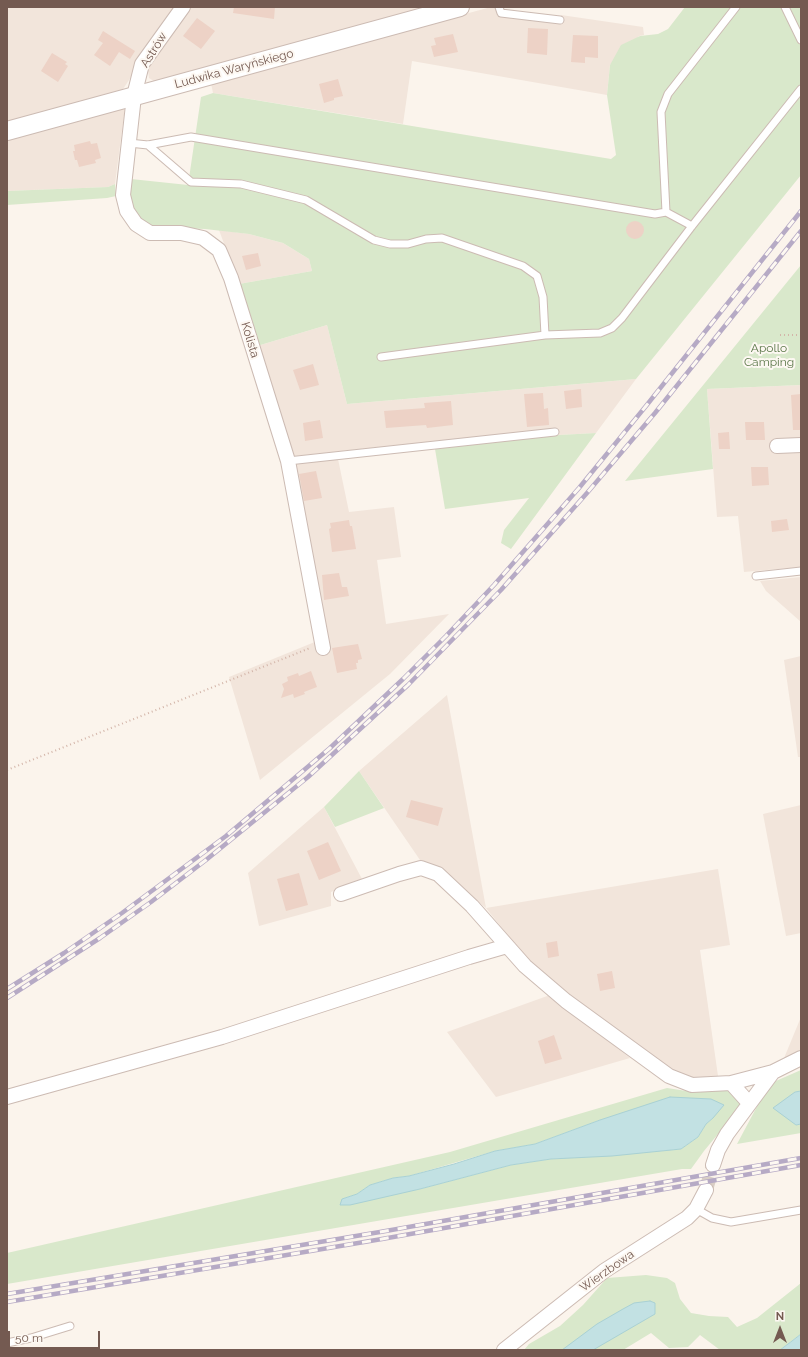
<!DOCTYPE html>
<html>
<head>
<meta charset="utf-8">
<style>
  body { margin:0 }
  #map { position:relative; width:808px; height:1357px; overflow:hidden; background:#fbf4ec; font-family:Raleway,sans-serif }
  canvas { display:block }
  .frame { position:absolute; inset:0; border:8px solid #745a51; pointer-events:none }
  .north { position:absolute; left:760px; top:1309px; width:40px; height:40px; -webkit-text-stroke:3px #fdf8f2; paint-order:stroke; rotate:0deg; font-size:11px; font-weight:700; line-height:16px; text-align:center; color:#745a51 }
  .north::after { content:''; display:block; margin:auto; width:14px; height:18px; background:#745a51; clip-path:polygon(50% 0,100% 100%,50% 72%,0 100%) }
  .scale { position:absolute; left:8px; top:1331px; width:92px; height:18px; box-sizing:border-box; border:2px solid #745a51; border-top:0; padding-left:5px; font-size:12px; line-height:14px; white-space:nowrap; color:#745a51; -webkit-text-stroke:3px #fdf8f2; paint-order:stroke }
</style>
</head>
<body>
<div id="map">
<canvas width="808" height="1357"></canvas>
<div class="frame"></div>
<div class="north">N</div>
<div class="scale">50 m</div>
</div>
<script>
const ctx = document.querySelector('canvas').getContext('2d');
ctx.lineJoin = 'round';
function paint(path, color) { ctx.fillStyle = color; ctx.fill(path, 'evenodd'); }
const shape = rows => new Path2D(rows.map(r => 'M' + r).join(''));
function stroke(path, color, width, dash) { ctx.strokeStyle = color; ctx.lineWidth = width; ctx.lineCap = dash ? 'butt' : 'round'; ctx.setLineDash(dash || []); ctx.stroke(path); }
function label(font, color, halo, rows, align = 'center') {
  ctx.font = font + ' Raleway,sans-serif'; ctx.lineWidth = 4; ctx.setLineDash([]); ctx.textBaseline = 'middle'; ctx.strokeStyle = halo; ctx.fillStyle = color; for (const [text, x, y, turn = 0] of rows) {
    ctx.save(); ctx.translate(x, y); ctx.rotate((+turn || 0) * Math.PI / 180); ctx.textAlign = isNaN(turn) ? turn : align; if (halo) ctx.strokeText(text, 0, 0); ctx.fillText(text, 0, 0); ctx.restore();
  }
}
paint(shape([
  [7,7,178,7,121,92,7,123],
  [189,7,438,7,157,83,149,78,148,71,153,58],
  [491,7,495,7,498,16,559,24,561,15,643,27,644,35,639,36,610,65,607,95,412,61,403,124,213,93,211,83],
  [125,107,115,184,108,187,7,191,7,139],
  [219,230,249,234,283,243,309,259,312,271,239,284],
  [327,325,347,404,636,379,596,433,559,435,558,428,295,456,290,453,257,346],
  [801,385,801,567,744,572,738,516,717,517,707,389],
  [338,459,349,512,394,507,401,557,377,560,386,624,449,614,390,674,260,780,229,677,327,637,292,468,297,463],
  [801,577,801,622,766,591,760,581],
  [801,656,801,757,798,757,784,660],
  [447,695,486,908,718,869,730,945,700,950,718,1076,695,1080,672,1074,533,967,486,908,446,874,437,867,420,860,359,771],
  [801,805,801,933,786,936,763,814],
  [324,807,362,879,331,892,331,906,259,926,248,873],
  [550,995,630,1058,496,1097,447,1032],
  [801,1017,801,1053,782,1063]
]), '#f2e5db');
paint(shape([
  [685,7,801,7,801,175,636,379,347,404,327,325,257,346,239,284,312,271,309,259,283,243,249,234,205,229,156,227,141,221,132,207,129,195,131,179,188,185,201,97,213,93,611,159,616,155,607,95,610,65,621,45,640,36,658,34,668,29],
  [115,184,116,196,107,198,7,205,7,191,108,187],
  [801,265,801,385,707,389,713,469,625,481],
  [596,433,511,549,501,543,504,530,529,498,445,509,435,449,559,435],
  [359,771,384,808,335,827,324,807],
  [801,1070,801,1091,795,1092,795,1125,801,1124,801,1133,737,1144,769,1084],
  [667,1088,693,1092,729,1089,742,1105,704,1151,691,1169,682,1169,7,1284,7,1253,450,1152],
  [713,1118,706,1124,698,1137,681,1149,551,1159,511,1165,420,1189,342,1199,357,1194,370,1185,393,1178,409,1176,495,1151,535,1144,600,1120],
  [646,1275,667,1278,675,1283,680,1299,691,1313,709,1316,728,1317,737,1327,757,1318,801,1283,801,1334,780,1350,720,1350,700,1335,688,1347,669,1348,651,1333,623,1350,524,1350,529,1344,560,1326,583,1305,607,1278]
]), '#d9e8cb');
const water = shape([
  [801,1091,801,1124,796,1125,773,1108,795,1092,801,1091],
  [670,1097,711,1099,724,1105,713,1118,706,1124,698,1137,681,1149,612,1156,551,1159,511,1165,420,1189,350,1205,340,1205,342,1199,357,1194,370,1185,393,1178,409,1176,454,1164,495,1151,535,1144,600,1120,670,1097],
  [650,1301,655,1303,655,1314,593,1350,562,1350,597,1324,623,1309,634,1303,650,1301],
  [801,1334,801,1350,780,1350,792,1341,801,1334]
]);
paint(water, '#c2e1e3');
stroke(water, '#a9d1d4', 1);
paint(shape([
  [234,7,275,7,274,19,233,13],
  [197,18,215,31,201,49,183,36],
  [528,28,548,29,547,55,527,53],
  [103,31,135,51,130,59,119,52,110,66,94,55,103,43,98,40],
  [453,34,458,52,434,57,431,46,436,45,434,38],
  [573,35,598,36,598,58,585,57,585,63,571,62],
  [52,53,67,62,65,64,68,66,58,82,41,71],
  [338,79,343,96,334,98,334,100,324,103,319,84],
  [90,141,91,144,97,143,101,158,95,160,96,163,79,167,77,160,75,160,73,151,75,151,74,145],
  '626 230a9 9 0 1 1 18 0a9 9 0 1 1-18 0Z',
  [258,253,261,266,246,270,242,256],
  [313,364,319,385,300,390,293,370],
  [581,389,582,407,566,409,564,391],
  [543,393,544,409,548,408,549,425,527,427,524,394],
  [801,394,801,430,793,430,791,395],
  [451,401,453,425,427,428,426,425,386,428,384,411,425,408,424,403],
  [320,420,323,438,305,441,303,423],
  [745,422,764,422,765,440,746,440],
  [729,432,730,449,719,449,718,433],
  [751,467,768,467,769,485,752,486],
  [316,471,322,498,304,501,299,474],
  [787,519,789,530,772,532,771,521],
  [349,520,350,526,352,526,356,549,332,552,329,529,331,528,330,523],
  [339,573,342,587,347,587,349,596,324,600,322,575],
  [358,644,362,659,358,660,358,663,356,663,357,669,337,673,332,648],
  [311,671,317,687,304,692,305,694,294,698,293,694,281,698,284,689,282,684,288,681,287,677,298,673,299,676],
  [411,800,443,808,438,826,406,817],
  [328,842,341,871,319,880,307,851],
  [299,873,308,905,286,911,277,879],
  [557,941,559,956,548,958,546,943],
  [612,971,615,988,600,991,597,974],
  [554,1035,562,1059,545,1064,538,1041]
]), '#edd2c6');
stroke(shape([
  [706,1190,713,1165]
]), '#d9cec5', 14, [14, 7]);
const service = shape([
  [499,7,501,13,560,20],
  [785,7,801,40],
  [129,143,148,145,191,137,655,214,666,212,692,226],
  [148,145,191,182,241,184,306,200,374,240,390,244,408,244,426,239,442,238,523,266,537,276,543,297,545,335],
  [666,212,661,112,668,94,736,7],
  [381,357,545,335,600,333,612,328,622,318,692,226,801,89],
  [288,461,555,432],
  [756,576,801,571],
  [696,1209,712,1218,731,1222,801,1210],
  [7,1343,31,1338,70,1326]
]);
const minor = shape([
  [183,7,142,64,134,96,123,195,127,211,136,224,150,233,181,233,203,238,219,250,231,278,288,461,323,648],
  [777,446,801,445],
  [341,894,399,874,421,868,438,874,472,906,525,966,566,1001,669,1076,692,1085,731,1083,773,1072],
  [731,1083,749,1103],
  [7,1097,222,1037,469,957,507,946],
  [713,1165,718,1150,727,1134,773,1072,801,1058],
  [504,1350,604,1271,687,1218,696,1209,706,1190]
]);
const tertiary = shape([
  [7,131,460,7]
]);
stroke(service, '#ccbbb3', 9);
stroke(minor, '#ccbbb3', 16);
stroke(tertiary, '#ccbbb3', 20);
stroke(shape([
  [780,335,801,335],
  [7,770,310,648]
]), '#d3b5a9', 2, [1, 3]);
stroke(service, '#fff', 7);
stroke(minor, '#fff', 14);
stroke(tertiary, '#fff', 18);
const rail = shape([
  [7,989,64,953,122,913,226,836,330,748,403,679,446,636,494,585,579,488,646,406,801,211],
  [7,998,100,938,151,902,206,860,308,777,408,685,501,590,587,493,655,413,801,231],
  [7,1294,380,1232,801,1158],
  [7,1302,382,1239,801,1165]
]);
stroke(rail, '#b6aac5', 4.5);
stroke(rail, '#fdf8f2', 3, [9]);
label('12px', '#745a51', '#fdf8f2', [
  ["Astrów",154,50,-58],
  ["Ludwika Waryńskiego",234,69,-15],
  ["Kolista",250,340,73],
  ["Wierzbowa",607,1271,-35]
]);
label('12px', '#5c784a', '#fdf8f2', [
  ["Apollo",769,348],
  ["Camping",769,362]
]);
</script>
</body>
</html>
